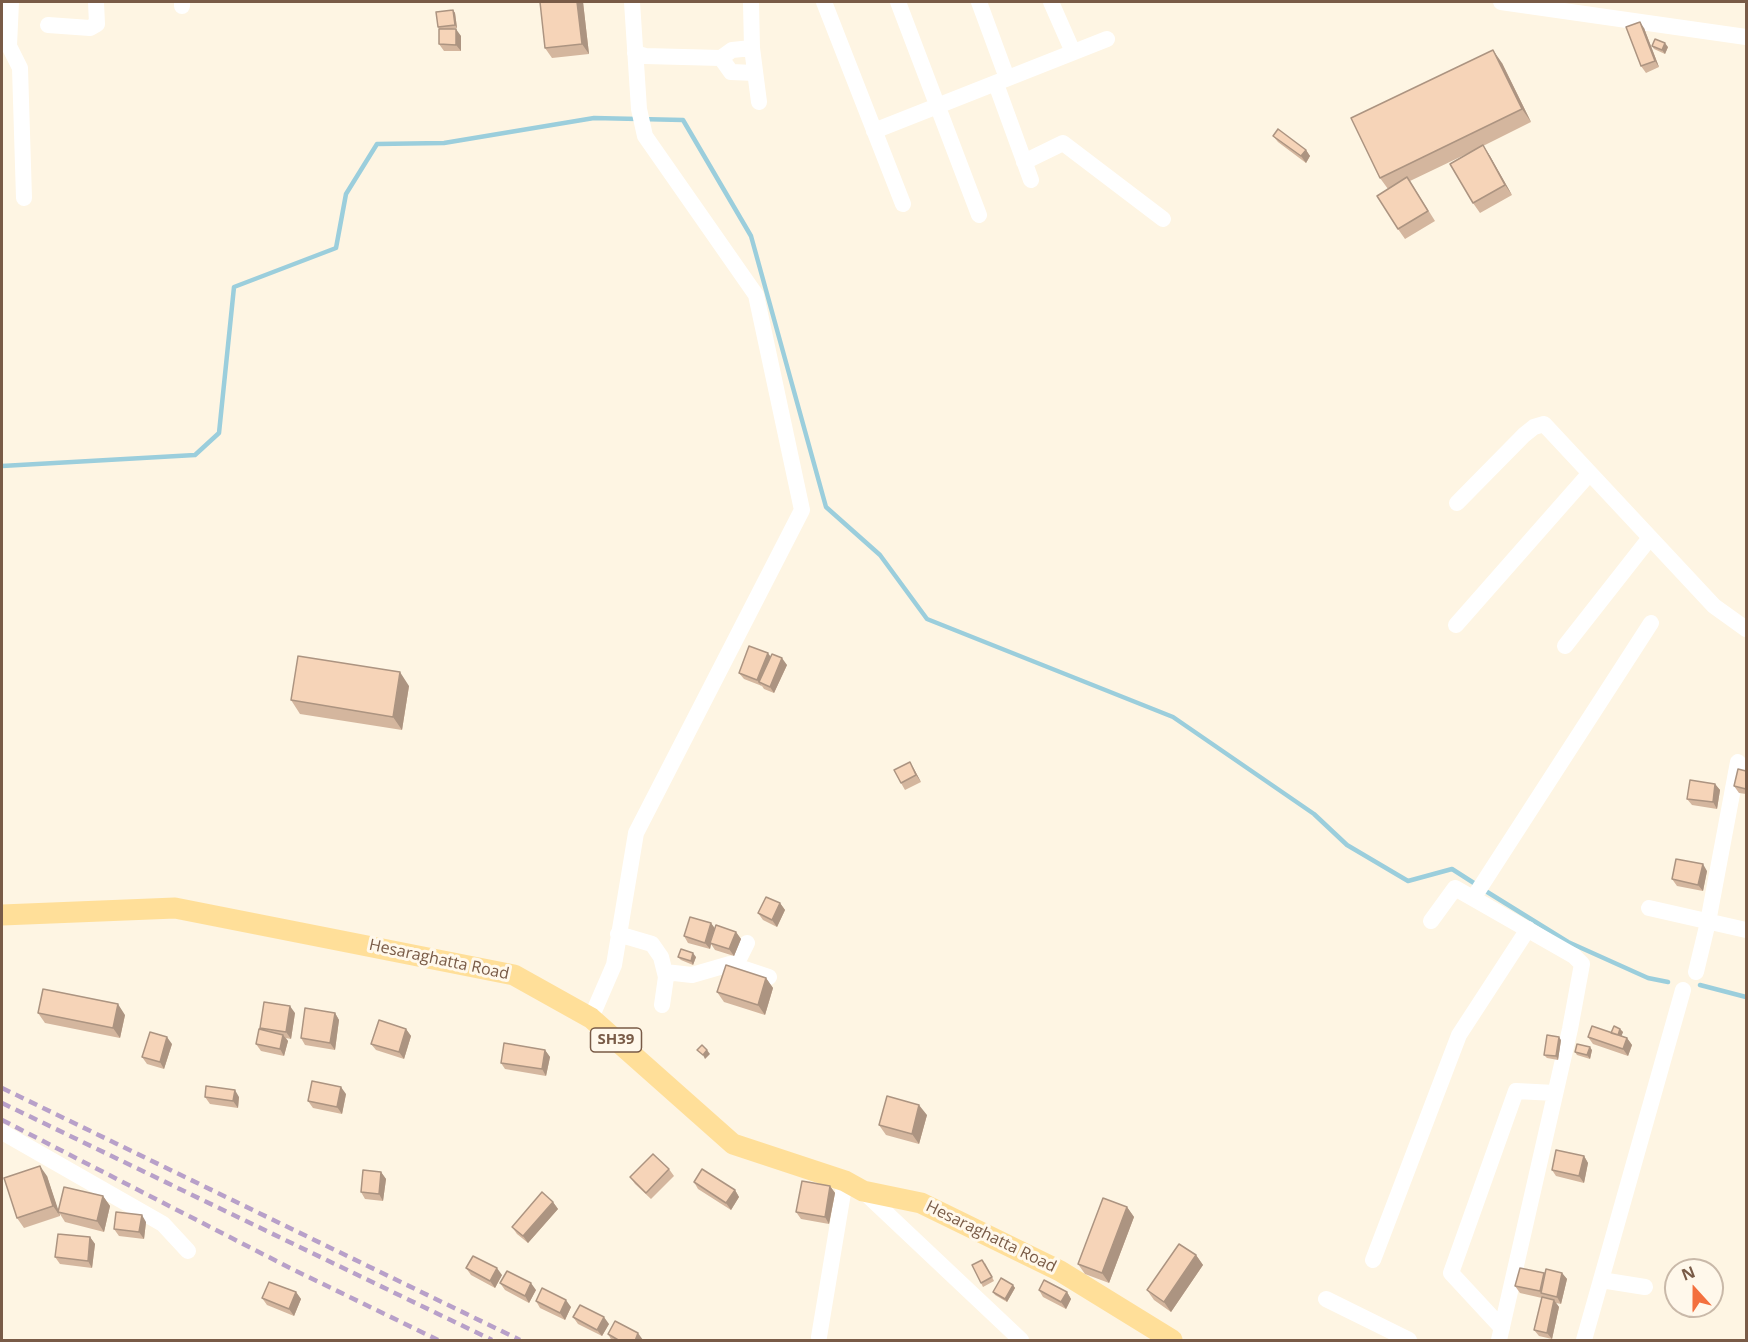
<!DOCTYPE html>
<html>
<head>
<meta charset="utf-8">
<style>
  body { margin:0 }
  #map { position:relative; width:1748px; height:1342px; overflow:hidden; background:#fef5e3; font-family:"Open Sans",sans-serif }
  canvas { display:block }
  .frame { position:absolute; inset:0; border:3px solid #795b47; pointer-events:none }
  .north { position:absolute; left:1664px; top:1258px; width:60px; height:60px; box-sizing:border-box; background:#fff8eb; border:2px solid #c9b9a9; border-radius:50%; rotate:339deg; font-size:16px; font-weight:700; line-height:24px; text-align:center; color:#795b47 }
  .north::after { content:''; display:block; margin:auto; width:21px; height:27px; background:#f3703e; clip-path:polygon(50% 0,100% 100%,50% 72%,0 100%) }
</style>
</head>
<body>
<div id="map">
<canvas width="1748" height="1342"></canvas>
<div class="frame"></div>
<div class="north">N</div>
</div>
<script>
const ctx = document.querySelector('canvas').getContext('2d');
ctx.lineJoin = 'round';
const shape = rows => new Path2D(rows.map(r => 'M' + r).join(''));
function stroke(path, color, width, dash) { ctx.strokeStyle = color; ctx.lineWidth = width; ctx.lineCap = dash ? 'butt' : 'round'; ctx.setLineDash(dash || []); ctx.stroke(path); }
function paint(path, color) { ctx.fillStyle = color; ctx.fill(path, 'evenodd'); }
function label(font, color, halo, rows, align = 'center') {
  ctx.font = font + ' "Open Sans",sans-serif'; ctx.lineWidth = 6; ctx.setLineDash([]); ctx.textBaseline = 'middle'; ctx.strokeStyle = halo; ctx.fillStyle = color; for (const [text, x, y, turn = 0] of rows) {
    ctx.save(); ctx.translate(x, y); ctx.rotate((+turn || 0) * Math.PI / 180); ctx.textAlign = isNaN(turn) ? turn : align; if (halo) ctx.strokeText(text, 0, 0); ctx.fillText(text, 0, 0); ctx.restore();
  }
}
stroke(shape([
  [2,466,195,455,219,433,234,287,336,248,346,194,377,144,444,143,594,118,683,120,751,236,826,507,880,555,927,619,1173,717,1314,814,1347,845,1408,881,1452,869,1477,885],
  [1484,890,1568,942,1648,978,1668,982],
  [1700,985,1746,997]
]), '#9bcedc', 4.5);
stroke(shape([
  [11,2,9,46,20,68,24,198],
  [182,2,182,6],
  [824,2,903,204],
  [898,2,979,215],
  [979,2,1007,78],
  [1051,2,1073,52],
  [1501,2,1746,37],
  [751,3,752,48],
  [48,25,90,28,97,24,96,2],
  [635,53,645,56,721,58,731,72,755,73],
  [721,58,732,50,752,48,759,102],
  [996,84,1031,180],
  [874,131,1107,39],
  [1024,162,1063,143,1163,219],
  [1457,503,1524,435,1534,427,1544,424,1714,606,1746,629],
  [1456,625,1589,474],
  [1565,646,1649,539],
  [1474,897,1651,623],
  [1649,908,1746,930],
  [1431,921,1455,888,1574,956,1582,964,1570,1029,1499,1340],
  [618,934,652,944,661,957,666,977,662,1005],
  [735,967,747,943],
  [665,972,692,975,730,964,769,977],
  [1696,972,1708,922,1738,762],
  [591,1018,614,965,636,833,802,510,756,295,645,136,639,109,632,2],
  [2,1132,163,1224,188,1251],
  [863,1191,1021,1340],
  [1373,1260,1459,1035,1528,929],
  [1601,1280,1645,1287],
  [1326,1299,1409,1340],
  [1502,1328,1451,1273,1516,1091,1555,1093],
  [819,1337,845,1181],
  [1584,1340,1683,990]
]), '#fff', 16);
stroke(shape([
  [2,915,175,908,514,975,591,1018,733,1144,845,1181,863,1191,921,1203,1060,1271,1172,1340]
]), '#ffdf99', 21);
stroke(shape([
  [2,1088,520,1340],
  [2,1103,492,1340],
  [2,1120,290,1268,438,1340]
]), '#b8a0c9', 4.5, [9, 6]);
paint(shape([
  [583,2,589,54,552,58,545,48],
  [453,10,455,13,457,28,452,29,461,36,461,51,444,51,439,44,439,29,438,27],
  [1644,28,1659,67,1646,73,1641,66],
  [1652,46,1668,47,1665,54,1654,49],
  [1502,63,1531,122,1483,146,1490,156,1512,195,1480,213,1473,203,1481,147,1410,181,1435,221,1405,239,1398,229,1388,189,1380,178],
  [1273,136,1306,150,1310,156,1306,163,1278,142],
  [770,657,787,665,774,693,764,689,762,686,744,679,739,673],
  [409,686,402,730,300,714,291,700],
  [910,762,914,769,921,782,905,790,901,783],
  [1746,771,1746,794,1739,793,1734,786],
  [1715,784,1720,790,1717,809,1692,805,1687,799],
  [1707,871,1703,891,1677,886,1672,879],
  [780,903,785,910,777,927,763,920,758,913],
  [711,923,715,929,736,932,741,939,734,956,715,950,711,944,710,949,688,943,684,936],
  [678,957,696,957,693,965,681,960],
  [766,978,773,988,765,1015,724,1002,717,992],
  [38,1013,125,1015,120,1038,45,1023],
  [295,1013,291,1039,286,1038,288,1041,284,1056,261,1051,256,1044,261,1030,260,1028],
  [335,1013,339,1020,335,1050,305,1045,301,1038],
  [406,1029,411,1036,404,1059,376,1050,371,1044],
  [1620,1029,1623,1032,1621,1036,1627,1038,1632,1045,1628,1056,1593,1044,1588,1037,1611,1033],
  [1561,1040,1558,1060,1547,1058,1544,1055],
  [172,1044,164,1069,147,1064,142,1057],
  [545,1050,550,1057,546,1076,505,1069,501,1063],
  [1592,1050,1590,1059,1577,1055,1575,1052],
  [346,1094,342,1114,313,1108,308,1101],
  [205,1097,239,1097,238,1108,210,1104],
  [927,1115,919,1144,886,1135,879,1125],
  [1584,1156,1588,1163,1584,1183,1556,1176,1552,1170],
  [669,1169,674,1176,651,1199,635,1184,630,1177],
  [381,1172,386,1179,383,1201,365,1199,361,1192],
  [47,1176,58,1211,103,1196,110,1206,104,1232,65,1222,60,1214,60,1216,24,1228,17,1218],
  [694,1182,735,1190,739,1197,731,1210,698,1189],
  [830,1186,835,1193,829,1224,801,1219,796,1212],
  [553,1202,558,1209,528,1243,517,1234,512,1227],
  [1127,1207,1134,1217,1109,1283,1085,1274,1078,1264],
  [146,1222,144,1239,119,1236,114,1229],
  [90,1237,95,1244,92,1268,60,1264,55,1257],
  [1196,1255,1203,1265,1171,1312,1154,1300,1147,1290],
  [985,1263,994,1281,983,1287,981,1283],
  [466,1268,502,1275,495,1288,471,1275],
  [1562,1273,1567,1279,1561,1304,1556,1303,1559,1307,1552,1339,1539,1336,1534,1330,1542,1298,1520,1293,1515,1286,1545,1275],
  [500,1283,536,1290,529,1303,505,1290],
  [1013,1285,1015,1288,1007,1302,995,1295,993,1292],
  [1039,1290,1067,1292,1071,1299,1066,1309,1043,1297],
  [296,1292,301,1299,294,1316,267,1305,262,1298],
  [536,1301,571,1307,565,1320,540,1308],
  [573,1317,609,1324,602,1336,578,1324],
  [608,1334,643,1340,612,1341]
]), '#d4b69e');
paint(shape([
  [577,2,583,2,589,54,582,44],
  [453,10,455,13,457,28,455,25],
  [1640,22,1644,28,1659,67,1655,61],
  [456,29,461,36,461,51,456,45],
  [1665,43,1668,47,1665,54,1662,50],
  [1493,50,1502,63,1531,122,1522,109],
  [1483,145,1490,156,1512,195,1505,185],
  [1306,150,1310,156,1306,163,1301,156],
  [768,653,773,660,759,682,762,687,757,680],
  [782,658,787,665,774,693,770,687],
  [400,672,409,686,402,730,393,717],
  [910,762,914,769,921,782,916,775],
  [1715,784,1720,790,1717,809,1713,802],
  [1703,864,1707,871,1703,891,1698,885],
  [780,903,785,910,777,927,772,920],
  [711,923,716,930,710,943,711,944,710,949,705,943],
  [736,932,741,939,734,956,729,949],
  [693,953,696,957,693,965,691,961],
  [766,978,773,988,765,1015,758,1005],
  [118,1004,125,1015,120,1038,113,1028],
  [290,1006,295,1013,291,1039,286,1032],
  [335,1013,339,1020,335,1050,330,1043],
  [406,1029,411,1036,404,1059,399,1052],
  [1620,1029,1623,1032,1620,1040,1618,1036],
  [283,1035,288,1041,284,1056,280,1049],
  [167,1037,172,1044,164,1069,160,1062],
  [1559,1037,1561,1040,1558,1060,1556,1056],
  [1627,1038,1632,1045,1628,1056,1623,1049],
  [1590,1047,1592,1050,1590,1059,1587,1055],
  [545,1050,550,1057,546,1076,542,1069],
  [707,1050,710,1054,705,1059,703,1055],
  [341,1087,346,1094,342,1114,337,1107],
  [235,1090,239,1097,238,1108,233,1101],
  [919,1105,927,1115,919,1144,912,1134],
  [1584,1156,1588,1163,1584,1183,1579,1176],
  [40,1166,47,1176,59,1212,58,1212,60,1216,53,1206],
  [381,1172,386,1179,383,1201,379,1194],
  [830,1186,835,1193,829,1224,825,1217],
  [735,1190,739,1197,731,1210,726,1203],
  [103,1196,110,1206,104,1232,97,1221],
  [553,1202,558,1209,528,1243,523,1236],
  [1127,1207,1134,1217,1109,1283,1102,1273],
  [142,1215,146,1222,144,1239,139,1232],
  [90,1237,95,1244,92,1268,88,1261],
  [1196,1255,1203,1265,1171,1312,1164,1302],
  [497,1268,502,1275,495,1288,490,1281],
  [1562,1273,1567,1279,1561,1304,1557,1297],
  [531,1283,536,1290,529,1303,525,1296],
  [1013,1285,1015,1288,1007,1302,1005,1299],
  [296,1292,301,1299,294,1316,289,1309],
  [1067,1292,1071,1299,1066,1309,1061,1302],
  [566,1300,571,1307,565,1320,560,1313],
  [1554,1300,1559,1307,1552,1339,1547,1333],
  [604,1317,609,1324,602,1336,597,1330],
  [638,1333,643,1340,643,1341,635,1341]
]), '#ac9481');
const building = shape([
  [540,2,577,2,582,44,545,48,540,2],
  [453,10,455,25,438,27,436,12,453,10],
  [1640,22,1655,61,1641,66,1626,27,1640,22],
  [439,29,456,29,456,45,439,44,439,29],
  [1655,39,1665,43,1662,50,1652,46,1655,39],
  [1493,50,1522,109,1380,178,1351,118,1493,50],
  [1278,129,1306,150,1301,156,1273,136,1278,129],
  [1483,145,1505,185,1473,203,1450,164,1483,145],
  [1407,177,1428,211,1398,229,1377,196,1407,177],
  [749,646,768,653,757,680,739,673,749,646],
  [772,654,782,658,770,687,759,682,772,654],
  [298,656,400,672,393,717,291,700,298,656],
  [910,762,916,775,901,783,894,770,910,762],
  [1738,769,1746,771,1746,789,1734,786,1738,769],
  [1690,780,1715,784,1713,802,1687,799,1690,780],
  [1676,859,1703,864,1698,885,1672,879,1676,859],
  [766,897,780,903,772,920,758,913,766,897],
  [690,917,711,923,705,943,684,936,690,917],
  [716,925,736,932,729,949,710,943,716,925],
  [681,949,693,953,691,961,678,957,681,949],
  [726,965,766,978,758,1005,717,992,726,965],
  [43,989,118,1004,113,1028,38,1013,43,989],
  [264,1002,290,1006,286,1032,260,1028,264,1002],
  [305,1008,335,1013,330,1043,301,1038,305,1008],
  [379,1020,406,1029,399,1052,371,1044,379,1020],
  [1592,1026,1627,1038,1623,1049,1588,1037,1592,1026],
  [1614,1026,1620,1029,1618,1035,1611,1033,1614,1026],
  [259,1029,283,1035,280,1049,256,1044,259,1029],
  [150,1032,167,1037,160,1062,142,1057,150,1032],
  [1547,1035,1559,1037,1556,1056,1544,1055,1547,1035],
  [504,1043,545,1050,542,1069,501,1063,504,1043],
  [1577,1044,1590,1047,1587,1055,1575,1052,1577,1044],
  [702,1045,707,1050,703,1055,697,1050,702,1045],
  [312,1081,341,1087,337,1107,308,1101,312,1081],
  [206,1086,235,1090,233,1101,205,1097,206,1086],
  [887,1096,919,1105,912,1134,879,1125,887,1096],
  [1556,1150,1584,1156,1579,1176,1552,1170,1556,1150],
  [653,1154,669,1169,646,1193,630,1177,653,1154],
  [40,1166,53,1206,17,1218,4,1178,40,1166],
  [702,1169,735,1190,726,1203,694,1182,702,1169],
  [363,1170,381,1172,379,1194,361,1192,363,1170],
  [802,1181,830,1186,825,1217,796,1212,802,1181],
  [64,1187,103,1196,97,1221,58,1212,64,1187],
  [542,1192,553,1202,523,1236,512,1227,542,1192],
  [1103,1198,1127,1207,1102,1273,1078,1264,1103,1198],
  [116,1212,142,1215,139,1232,114,1229,116,1212],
  [58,1234,90,1237,88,1261,55,1257,58,1234],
  [1179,1244,1196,1255,1164,1302,1147,1290,1179,1244],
  [473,1256,497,1268,490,1281,466,1268,473,1256],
  [982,1260,992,1277,981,1283,972,1265,982,1260],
  [1520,1268,1544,1273,1540,1291,1515,1286,1520,1268],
  [1546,1269,1562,1273,1557,1297,1541,1293,1546,1269],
  [507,1271,531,1283,525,1296,500,1283,507,1271],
  [1001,1278,1013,1285,1005,1299,993,1292,1001,1278],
  [1044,1280,1067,1292,1061,1302,1039,1290,1044,1280],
  [269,1282,296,1292,289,1309,262,1298,269,1282],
  [542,1288,566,1300,560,1313,536,1301,542,1288],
  [1542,1297,1554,1300,1547,1333,1534,1330,1542,1297],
  [580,1305,604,1317,597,1330,573,1317,580,1305],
  [615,1321,638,1333,635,1341,620,1341,608,1334,615,1321]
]);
paint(building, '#f6d4b8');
stroke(building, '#ac9481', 1.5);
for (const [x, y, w] of [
  [616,1040,51]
]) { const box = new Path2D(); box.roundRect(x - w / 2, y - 12, w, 24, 4.5); ctx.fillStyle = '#fff8eb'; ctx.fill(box); stroke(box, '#795b47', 1.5); }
label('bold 15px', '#795b47', null, [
  ["SH39",616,1040]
]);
label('16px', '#795b47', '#fff8eb', [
  ["Hesaraghatta Road",439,960,12],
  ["Hesaraghatta Road",991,1237,26]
]);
</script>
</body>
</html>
